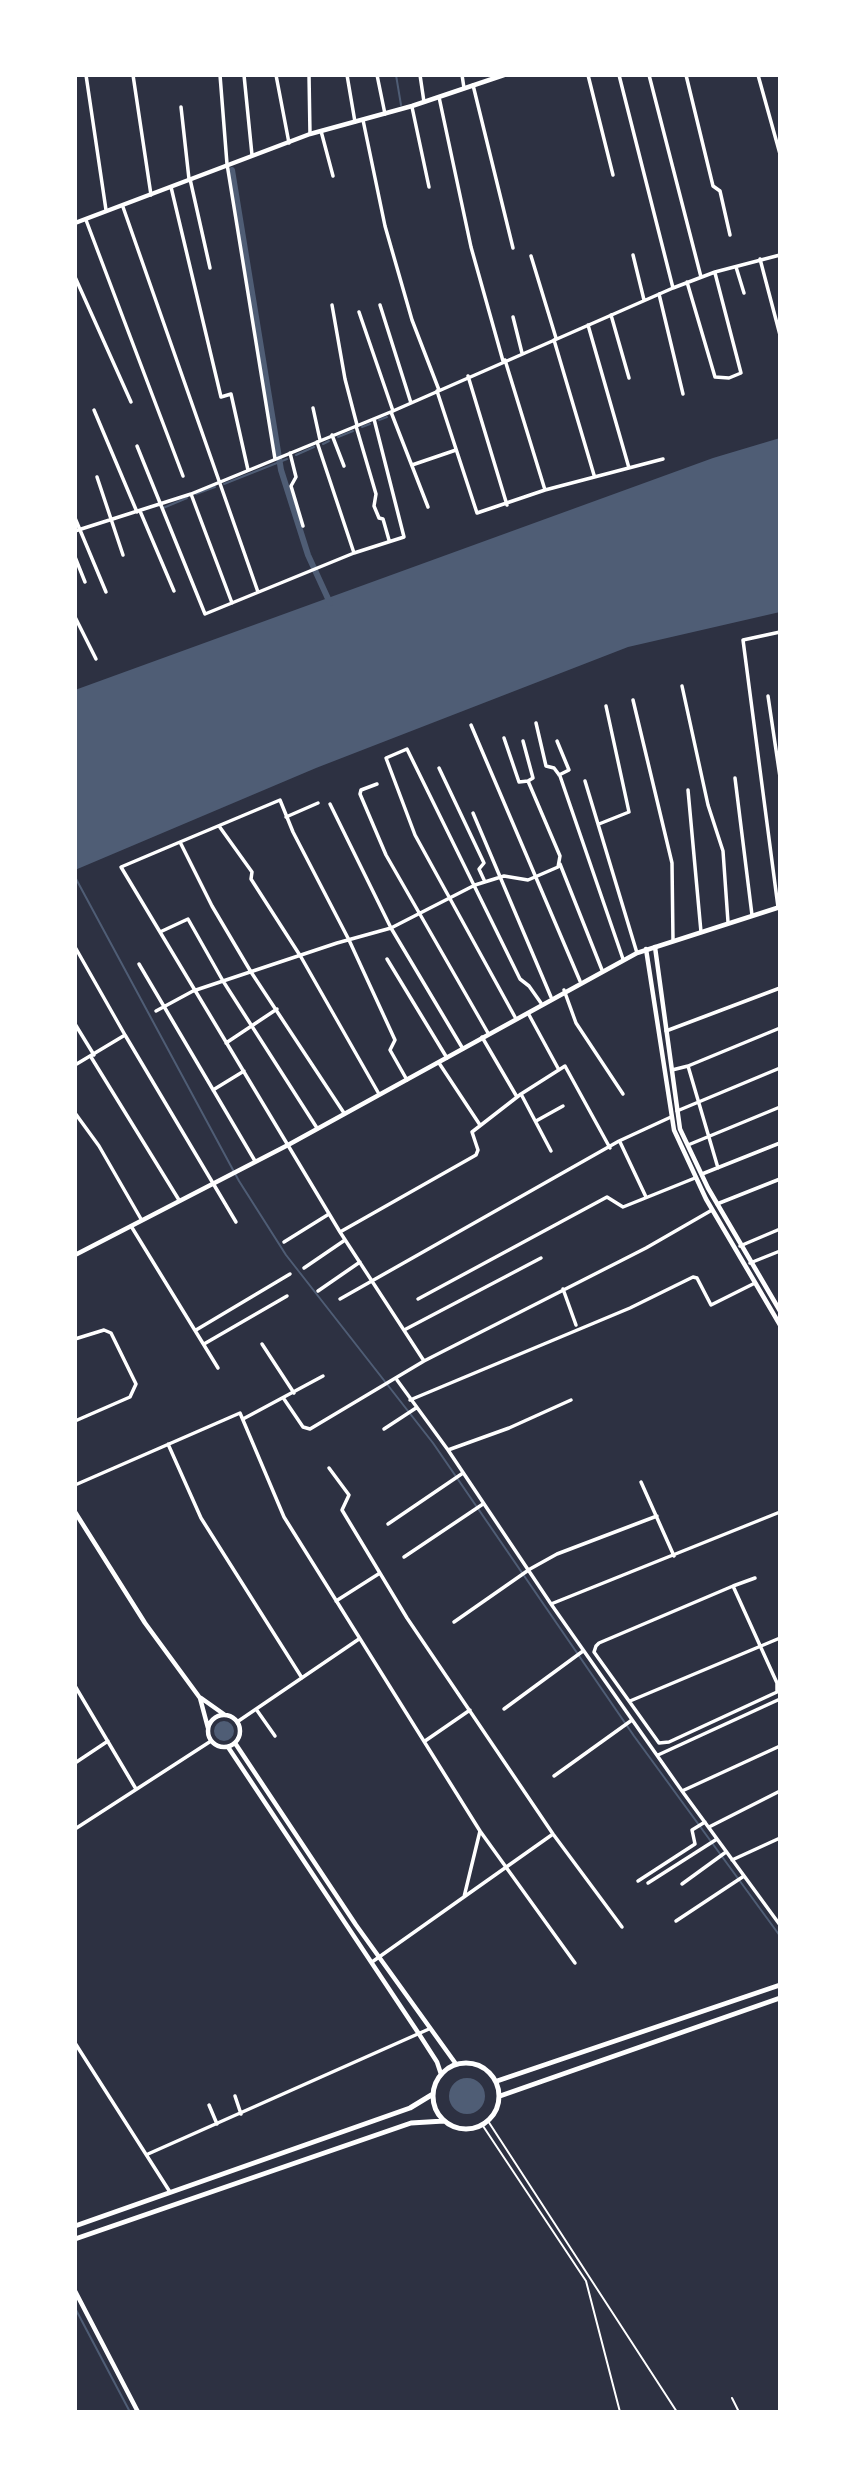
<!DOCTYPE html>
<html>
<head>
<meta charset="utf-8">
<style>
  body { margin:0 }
  #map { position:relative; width:855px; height:2487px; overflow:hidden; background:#2d3142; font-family:Mulish,sans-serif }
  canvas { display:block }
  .frame { position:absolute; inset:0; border:77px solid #fff; pointer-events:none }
</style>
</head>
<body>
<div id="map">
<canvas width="855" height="2487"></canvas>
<div class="frame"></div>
</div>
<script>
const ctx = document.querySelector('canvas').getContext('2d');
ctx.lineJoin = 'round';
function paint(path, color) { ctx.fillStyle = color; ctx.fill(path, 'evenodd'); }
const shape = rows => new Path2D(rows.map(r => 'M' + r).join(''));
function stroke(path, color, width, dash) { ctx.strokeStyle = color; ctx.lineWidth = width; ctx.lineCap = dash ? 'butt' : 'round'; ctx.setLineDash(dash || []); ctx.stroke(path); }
paint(shape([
  [780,438,780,612,628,647,316,768,75,870,75,690,713,458],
  '214 1731a10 10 0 1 1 20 0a10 10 0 1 1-20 0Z',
  '449 2096a18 18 0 1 1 36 0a18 18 0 1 1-36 0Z'
]), '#4f5d75');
stroke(shape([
  [396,75,401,105],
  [379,420,387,417],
  [362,427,370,424],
  [338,437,353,431],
  [323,444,329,441],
  [296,455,314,447],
  [224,484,287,459],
  [196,494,215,487],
  [163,508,187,498],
  [75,877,239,1181,286,1255,433,1443,634,1736,780,1936],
  [75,2308,130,2412]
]), '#4f5d75', 2);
stroke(shape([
  [232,170,281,470,308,555,330,603]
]), '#4f5d75', 6);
stroke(shape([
  [488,2121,677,2412],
  [483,2126,586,2281,620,2412],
  [732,2398,739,2412]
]), '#fff', 2);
stroke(shape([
  [86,75,106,210],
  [133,75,151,195],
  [220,75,227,164,275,459],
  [244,75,252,155],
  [276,75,289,143],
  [309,75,310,134],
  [347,75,355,122],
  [377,75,385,114],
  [420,75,424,102],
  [462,75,464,88],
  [588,75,613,175],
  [619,75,673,288],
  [649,75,701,277],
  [686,75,713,186,720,191,730,235],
  [758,75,780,154],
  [473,85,513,248],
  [439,97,471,247,503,361],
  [181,107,189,179],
  [412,107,429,187],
  [363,120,385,226,412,320,439,390],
  [321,131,333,176],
  [190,179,210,268],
  [171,187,221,397,231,394,248,470],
  [123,207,258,592],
  [86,220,183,476],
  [633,255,644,300],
  [531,256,556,338],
  [760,259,780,335],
  [736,267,744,293],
  [75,277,131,402],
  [687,282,715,377,729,378,741,373,715,273],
  [659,294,683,394],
  [332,305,345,379,357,425],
  [380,305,411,403],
  [359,312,393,411],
  [611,315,629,378],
  [513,317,522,353],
  [588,325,629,468],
  [554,340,594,475],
  [505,360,545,490,663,459],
  [468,376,507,505],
  [437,391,477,513,545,490],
  [313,408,320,440],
  [94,410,137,512],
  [391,412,428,507],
  [356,426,376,494,374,506,379,518,383,519,389,540],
  [332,435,344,466],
  [317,442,354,553],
  [137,446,205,614,354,553,404,537,374,419],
  [290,453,296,477,291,486,303,526],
  [412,465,456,450],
  [97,477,123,555],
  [191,494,232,603],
  [140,511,174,591],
  [75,518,106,592],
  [75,531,191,494,393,411,673,288,715,272,780,255],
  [75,557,85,582],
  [75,617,96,659],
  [682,686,708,805,723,851,728,922],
  [768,696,780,777],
  [633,700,672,863,673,940],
  [536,723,546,766,554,768,560,776,623,959],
  [471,725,580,981],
  [523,741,533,778,528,781],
  [557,741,569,770,559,775],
  [439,768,484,863,479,869,485,882],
  [735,778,752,915],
  [585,781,637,953],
  [377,784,361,790,360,794,386,855,488,1033],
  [688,790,701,932],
  [330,804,391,928,463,1049],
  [473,813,551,997],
  [286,817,318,803],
  [599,824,629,812,606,706],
  [219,826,252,872,251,879,301,957,379,1094],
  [180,842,121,867,340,1232,424,1361,310,1429,303,1427,284,1399],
  [560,864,602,970],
  [778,907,743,640,780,632],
  [160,932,188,919,223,981,317,1128],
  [75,947,125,1035,75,1065],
  [387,959,447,1058],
  [139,964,255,1161],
  [564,990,576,1023,623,1094],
  [156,1011,193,991,337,943,391,928,475,885,504,876,528,880,558,867,560,856,528,781,519,782,504,738],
  [528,1013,559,1070],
  [515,1017,415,835,386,758,407,749,520,979,529,986,541,1003],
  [75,1024,94,1055],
  [666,1031,780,988],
  [125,1035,236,1222],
  [482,1037,517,1097],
  [226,1043,277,1009],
  [91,1057,179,1200],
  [439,1063,480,1125],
  [688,1066,718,1168],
  [672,1070,688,1066,780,1028],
  [213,1090,244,1071],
  [521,1094,551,1151],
  [677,1111,780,1068],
  [75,1113,99,1146,141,1219],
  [344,1113,251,972,212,906,180,842,280,800,293,832,349,940,395,1040,390,1050,407,1080],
  [536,1121,563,1106],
  [620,1142,646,1197],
  [688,1145,780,1107],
  [702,1174,780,1143],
  [717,1204,780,1179],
  [131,1226,218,1368],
  [340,1232,476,1155,478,1150,472,1132,521,1094,565,1066,610,1148],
  [284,1242,329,1214],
  [740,1246,780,1229],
  [750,1263,780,1251],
  [304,1268,345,1240],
  [563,1289,576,1325],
  [318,1291,360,1262],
  [340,1299,619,1141,671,1117],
  [418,1299,607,1197,623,1207,695,1178],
  [406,1329,541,1258],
  [196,1330,290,1274],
  [75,1339,104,1330,111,1333,136,1384,130,1397,75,1421],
  [204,1344,287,1296],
  [262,1344,294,1393],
  [424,1361,646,1248,712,1210],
  [397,1380,448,1450,551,1604,682,1791,780,1925],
  [410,1400,630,1308,693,1277,697,1278,711,1305,755,1283],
  [243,1419,323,1376],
  [384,1429,416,1408],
  [168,1444,201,1518,302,1678],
  [448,1450,509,1428,571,1400],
  [329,1468,349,1495,342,1510,407,1618,553,1834,622,1927],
  [641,1482,674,1556],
  [75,1485,240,1413,284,1517,480,1831,575,1963],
  [388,1524,463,1473],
  [404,1557,483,1504],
  [733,1586,777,1683,777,1692,669,1742,659,1743,594,1652,596,1646,599,1643,733,1586,755,1578],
  [336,1601,380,1573],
  [551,1604,780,1512],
  [454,1622,530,1569,557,1554,657,1516],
  [75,1686,136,1789],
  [630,1701,780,1638],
  [256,1709,275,1736],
  [504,1709,583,1651],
  [237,1722,359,1639],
  [425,1741,470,1710],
  [658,1755,780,1699],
  [75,1763,108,1741],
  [554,1776,632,1720],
  [682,1791,780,1746],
  [709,1827,780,1791],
  [75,1829,211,1741],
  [732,1860,780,1838],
  [638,1881,695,1844,692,1830,705,1822],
  [648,1883,717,1839],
  [682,1884,726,1852],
  [464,1897,480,1831],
  [676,1921,744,1876],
  [372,1962,553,1834],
  [75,2043,170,2192],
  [235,2096,241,2114],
  [209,2105,217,2124],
  [148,2154,429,2029]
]), '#fff', 3.5);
stroke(shape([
  [75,223,310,134,412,106,504,75],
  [655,947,680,1129,708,1188,780,1311],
  [646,949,674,1130,706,1199,780,1325],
  [75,1512,145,1623,200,1698,208,1728],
  [201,1698,225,1715],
  '208 1731a16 16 0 1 1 32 0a16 16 0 1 1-32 0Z',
  [235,1743,356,1925,456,2064],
  [228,1747,419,2034,437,2062,441,2074],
  [75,2291,138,2412]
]), '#fff', 4.5);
stroke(shape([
  [75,1255,288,1145,637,953,780,907]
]), '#fff', 4.5);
stroke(shape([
  '433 2096a33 33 0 1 1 66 0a33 33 0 1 1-66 0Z',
  [497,2081,780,1985],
  [500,2096,780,1998],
  [75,2226,410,2108,433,2094],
  [75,2239,411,2123,444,2121]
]), '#fff', 5);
</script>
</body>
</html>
